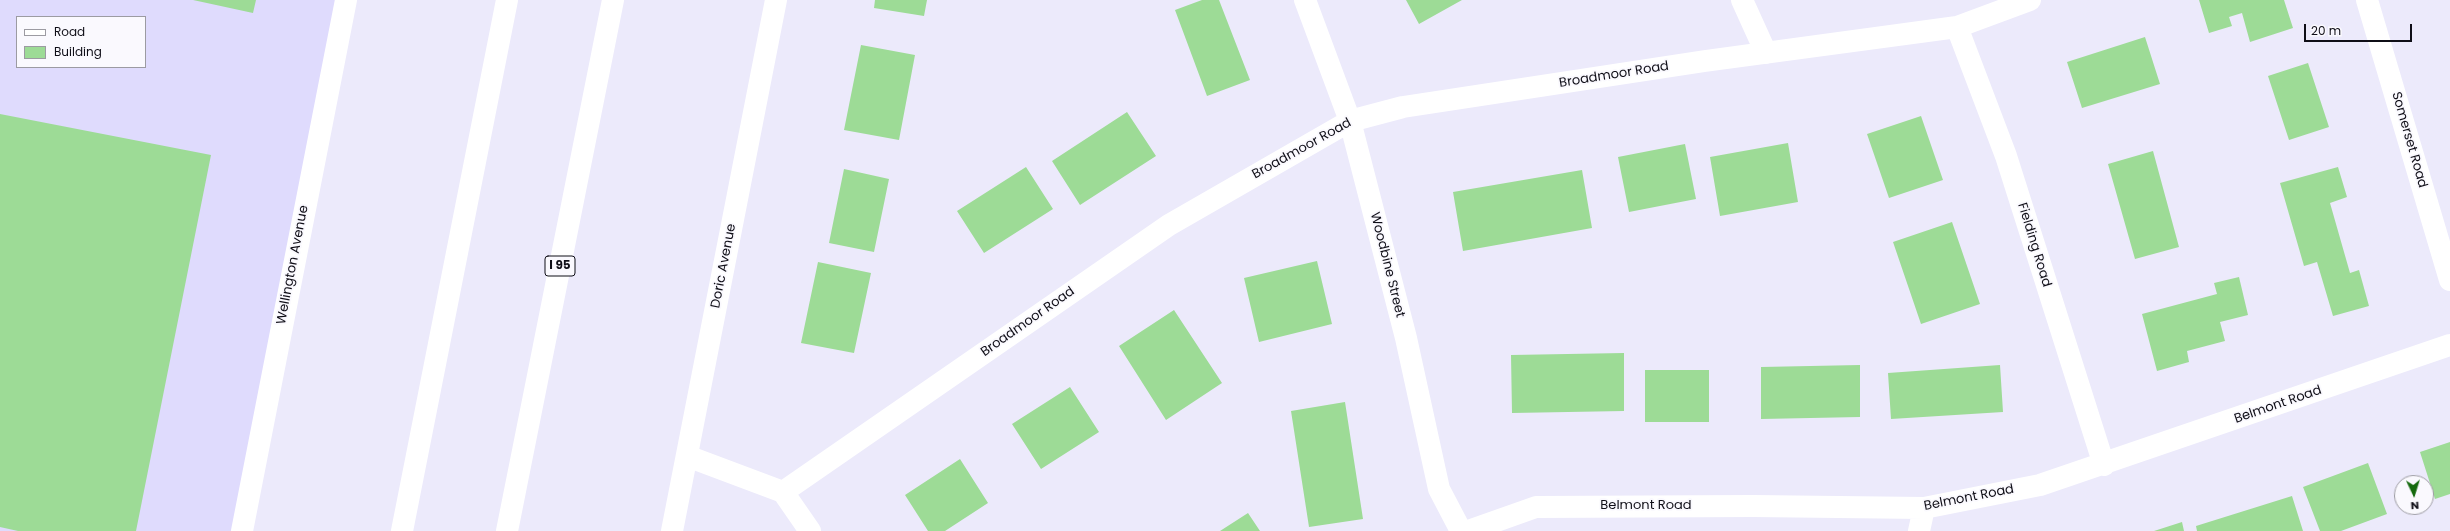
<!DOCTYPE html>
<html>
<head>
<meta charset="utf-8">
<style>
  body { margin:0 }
  #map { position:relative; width:2450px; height:531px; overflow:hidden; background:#eceafb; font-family:Poppins,sans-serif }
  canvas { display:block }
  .legend { position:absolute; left:16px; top:16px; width:130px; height:52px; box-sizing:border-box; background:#faf9fe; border:1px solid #9c9ba2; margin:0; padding:5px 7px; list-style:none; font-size:12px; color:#0f0e17 }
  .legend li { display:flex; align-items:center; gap:8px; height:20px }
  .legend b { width:20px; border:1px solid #9c9ba2 }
  .north { position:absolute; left:2394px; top:475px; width:40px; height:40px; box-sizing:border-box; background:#faf9fe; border:1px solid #9c9ba2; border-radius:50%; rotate:176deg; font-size:11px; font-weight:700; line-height:16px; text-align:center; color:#0f0e17 }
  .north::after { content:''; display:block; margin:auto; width:14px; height:18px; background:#14690d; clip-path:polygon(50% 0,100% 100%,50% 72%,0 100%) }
  .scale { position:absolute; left:2304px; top:24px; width:108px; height:18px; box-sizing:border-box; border:2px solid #0f0e17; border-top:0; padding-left:5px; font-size:12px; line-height:14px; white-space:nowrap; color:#0f0e17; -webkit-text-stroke:3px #faf9fe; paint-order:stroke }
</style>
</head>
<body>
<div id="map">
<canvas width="2450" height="531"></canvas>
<ul class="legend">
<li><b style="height:5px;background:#fff"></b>Road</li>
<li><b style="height:11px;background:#9ddb96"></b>Building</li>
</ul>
<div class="north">N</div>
<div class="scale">20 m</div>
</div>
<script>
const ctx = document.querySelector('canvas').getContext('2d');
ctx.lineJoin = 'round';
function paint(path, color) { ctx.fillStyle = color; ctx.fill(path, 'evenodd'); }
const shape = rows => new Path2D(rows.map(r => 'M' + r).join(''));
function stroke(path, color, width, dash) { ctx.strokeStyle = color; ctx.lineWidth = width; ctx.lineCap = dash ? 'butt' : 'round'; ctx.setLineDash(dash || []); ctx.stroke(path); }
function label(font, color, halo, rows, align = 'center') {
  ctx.font = font + ' Poppins,sans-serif'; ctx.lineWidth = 3.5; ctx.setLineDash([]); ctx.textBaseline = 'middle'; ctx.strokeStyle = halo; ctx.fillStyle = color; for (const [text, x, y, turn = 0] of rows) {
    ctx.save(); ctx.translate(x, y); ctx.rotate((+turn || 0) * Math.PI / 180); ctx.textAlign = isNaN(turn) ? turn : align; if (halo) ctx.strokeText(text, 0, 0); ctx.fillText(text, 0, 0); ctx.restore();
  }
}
paint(shape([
  [0,0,345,0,241,531,0,531],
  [17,17,145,17,145,67,17,67]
]), '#dfdbfd');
paint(shape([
  [193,0,256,0,253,13],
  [875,0,927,0,924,16,874,8],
  [1202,0,1219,0,1250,80,1207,96,1175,10],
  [1406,0,1462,0,1419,24],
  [2199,0,2284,0,2293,28,2250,42,2242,13,2229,17,2232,26,2209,33],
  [2145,37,2160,84,2082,108,2067,62],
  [861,45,915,55,899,140,844,130],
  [2308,63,2329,127,2289,140,2268,76],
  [1127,112,1156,156,1080,205,1052,161],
  [0,114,211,155,136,531,18,531,0,527],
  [1921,116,1943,180,1889,198,1867,134],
  [1788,143,1798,202,1720,216,1710,157],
  [1685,144,1696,199,1629,212,1618,157],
  [2153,151,2179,247,2135,259,2108,164],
  [1026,167,1053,209,984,253,957,211],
  [2338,167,2347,197,2330,203,2350,273,2359,270,2369,306,2333,316,2317,262,2304,266,2280,183],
  [844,169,889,179,874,252,829,243],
  [1582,170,1592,228,1463,251,1453,192],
  [1952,222,1980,304,1921,324,1893,242],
  [1317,261,1332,324,1259,342,1244,278],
  [818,262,871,273,854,353,801,343],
  [2239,277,2248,315,2220,322,2225,341,2187,351,2189,362,2157,371,2142,314,2217,294,2214,283],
  [1174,310,1222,383,1166,420,1119,346],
  [1624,353,1624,411,1512,413,1511,355],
  [1860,365,1860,417,1761,419,1761,367],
  [2000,365,2003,412,1891,419,1888,373],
  [1645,370,1709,370,1709,422,1645,422],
  [1070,387,1099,432,1041,469,1012,424],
  [1345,402,1363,519,1309,527,1291,411],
  [2450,442,2450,494,2435,499,2420,452],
  [960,459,988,503,945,531,928,531,905,495],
  [2368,463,2387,514,2341,531,2320,531,2303,487],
  [2292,496,2303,531,2197,531,2196,526],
  [1248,513,1260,531,1220,531],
  [2182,522,2184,531,2154,531]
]), '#9ddb96');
stroke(shape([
  [1305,0,1350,121,1406,338,1439,489,1461,531],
  [1742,0,1766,53],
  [2367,0,2450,280],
  [1957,27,2006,156,2104,465],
  [687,456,783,492,1169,225,1350,121,1403,107,1705,61,1957,27,2030,0],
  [783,492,810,531],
  [242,531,346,0],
  [672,531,776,0],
  [1468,531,1536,507,1753,506,1924,508,2040,485,2450,345],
  [1919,531,1924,508]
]), '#fff', 22);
stroke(shape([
  [402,531,507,0],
  [507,531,613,0]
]), '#fff', 22);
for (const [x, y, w] of [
  [560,266,30]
]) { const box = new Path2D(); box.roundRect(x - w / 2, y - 10, w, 20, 3); ctx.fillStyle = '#faf9fe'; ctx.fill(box); stroke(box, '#0f0e17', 1); }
label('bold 12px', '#0f0e17', null, [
  ["I 95",560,266]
]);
label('13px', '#0f0e17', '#faf9fe', [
  ["Broadmoor Road",1614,75,-9],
  ["Somerset Road",2409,140,74],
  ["Broadmoor Road",1302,149,-29],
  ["Fielding Road",2034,245,73],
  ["Wellington Avenue",293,265,-79],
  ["Woodbine Street",1387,265,76],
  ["Doric Avenue",724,266,-79],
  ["Broadmoor Road",1028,322,-35],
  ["Belmont Road",2278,405,-19],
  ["Belmont Road",1969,498,-11],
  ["Belmont Road",1646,506]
]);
</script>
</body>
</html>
